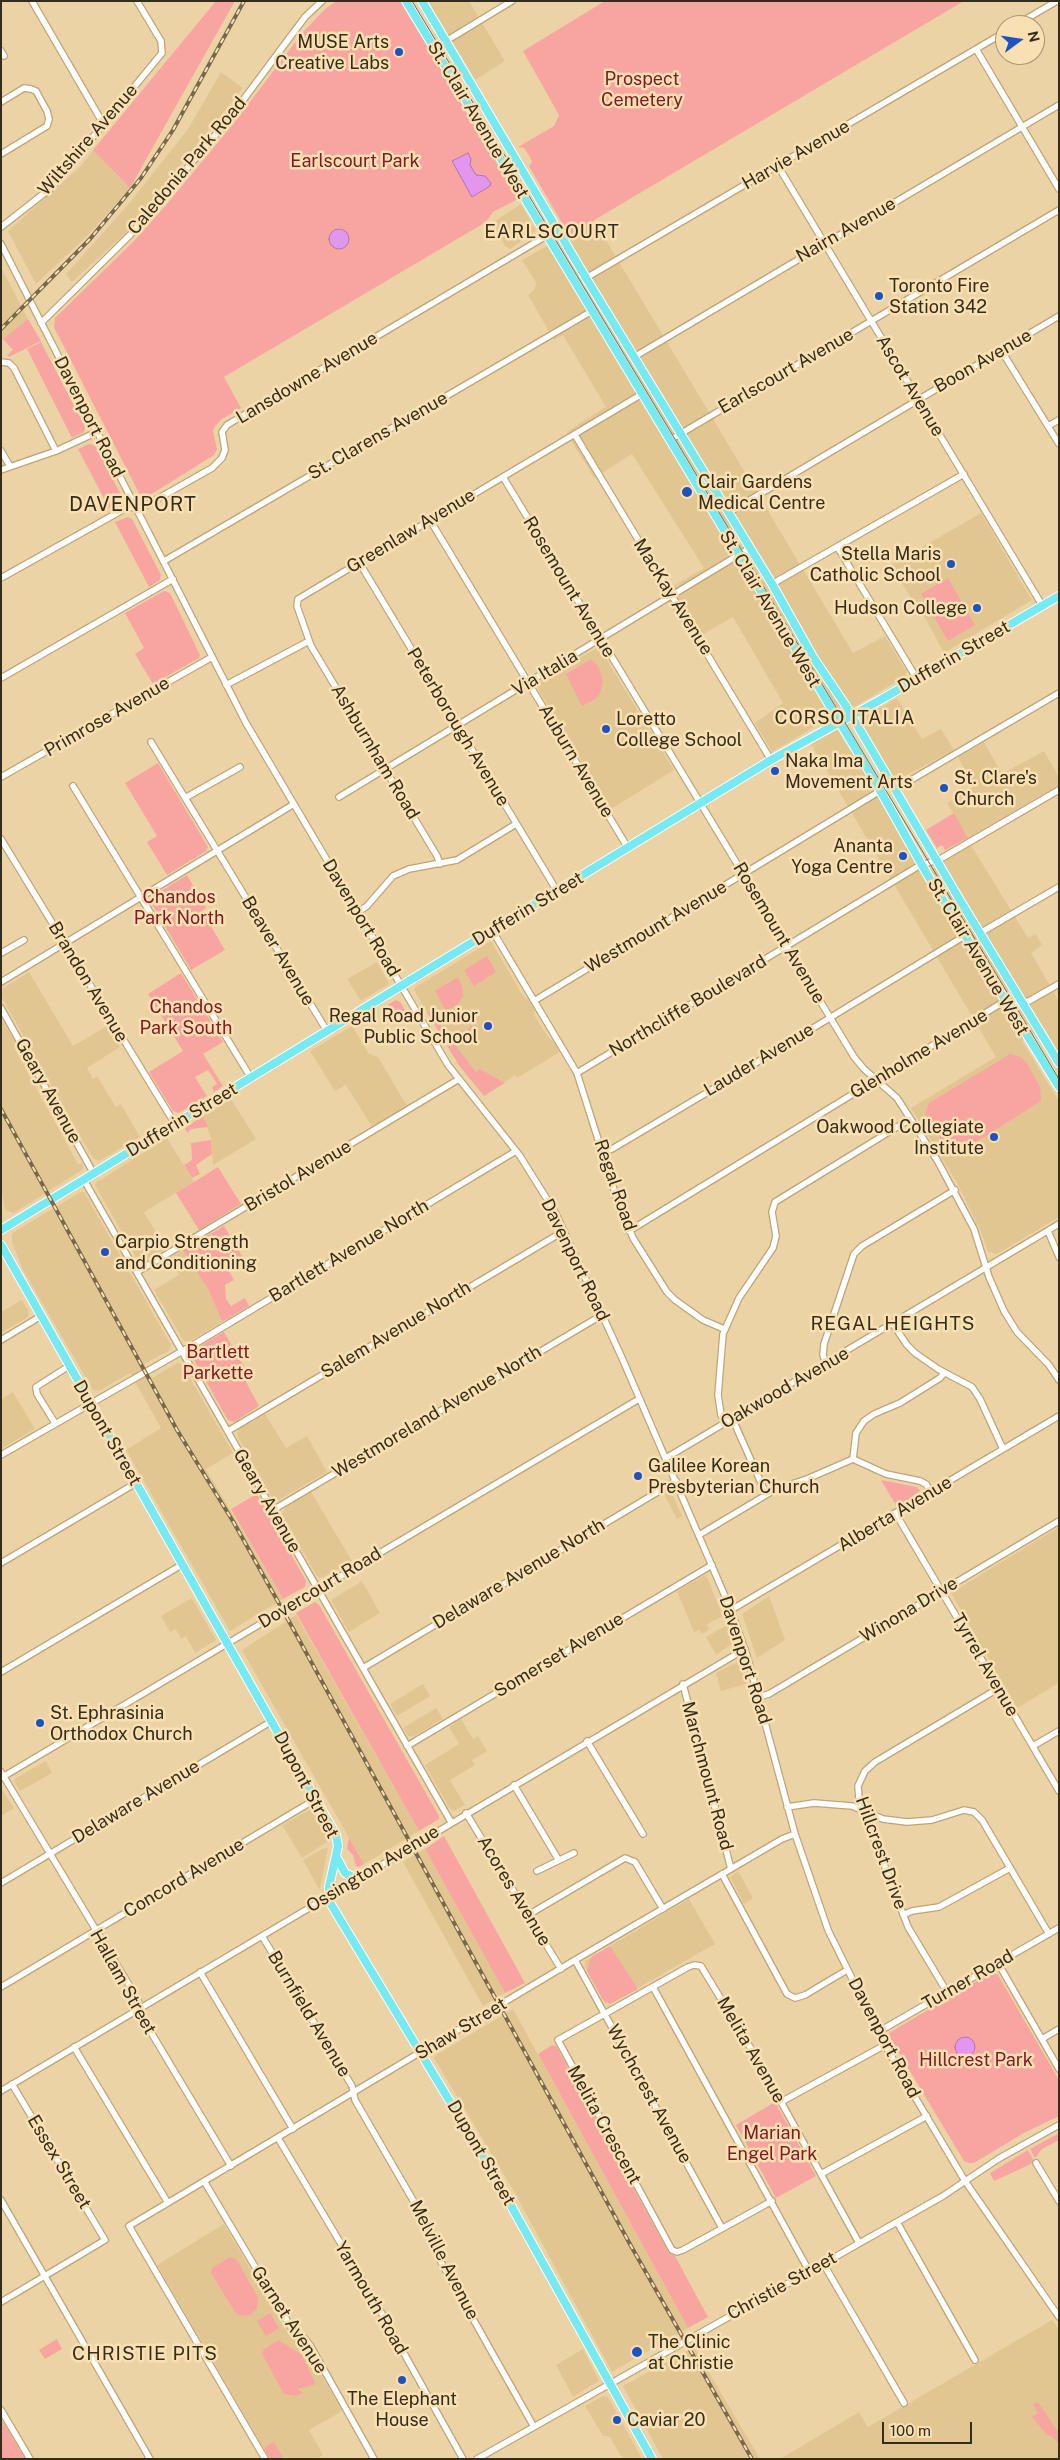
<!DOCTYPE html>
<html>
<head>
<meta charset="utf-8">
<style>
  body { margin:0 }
  #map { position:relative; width:1060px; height:2460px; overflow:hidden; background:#ecd3a6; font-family:"Public Sans",sans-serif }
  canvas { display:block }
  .frame { position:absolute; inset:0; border:2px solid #352c1a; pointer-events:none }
  .north { position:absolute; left:995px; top:15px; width:50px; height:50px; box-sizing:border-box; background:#f9e0b3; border:1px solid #ab9876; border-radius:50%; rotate:76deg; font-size:14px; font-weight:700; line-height:20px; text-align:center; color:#352c1a }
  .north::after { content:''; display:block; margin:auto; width:18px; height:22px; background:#1d52bf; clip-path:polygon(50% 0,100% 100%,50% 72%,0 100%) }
  .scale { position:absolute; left:882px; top:2422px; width:90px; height:22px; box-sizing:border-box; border:2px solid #352c1a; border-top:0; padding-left:6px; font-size:15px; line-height:18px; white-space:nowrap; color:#352c1a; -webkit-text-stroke:4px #f9e0b3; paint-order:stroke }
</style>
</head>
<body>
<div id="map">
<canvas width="1060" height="2460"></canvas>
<div class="frame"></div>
<div class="north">N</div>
<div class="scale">100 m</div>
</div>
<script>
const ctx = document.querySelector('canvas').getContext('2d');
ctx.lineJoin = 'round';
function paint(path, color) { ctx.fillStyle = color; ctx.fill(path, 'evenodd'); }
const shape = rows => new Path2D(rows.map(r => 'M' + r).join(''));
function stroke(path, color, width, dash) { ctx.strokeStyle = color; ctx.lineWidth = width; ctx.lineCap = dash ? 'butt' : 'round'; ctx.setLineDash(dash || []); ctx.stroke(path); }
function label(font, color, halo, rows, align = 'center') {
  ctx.font = font + ' "Public Sans",sans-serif'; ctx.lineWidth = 5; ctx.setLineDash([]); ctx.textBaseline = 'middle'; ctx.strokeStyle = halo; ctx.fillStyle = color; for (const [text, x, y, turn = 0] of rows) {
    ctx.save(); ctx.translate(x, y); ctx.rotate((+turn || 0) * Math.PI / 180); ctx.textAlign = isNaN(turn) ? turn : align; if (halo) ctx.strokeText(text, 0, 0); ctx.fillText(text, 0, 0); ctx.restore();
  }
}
paint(shape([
  [428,1,469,1,505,61,475,80],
  [221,72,243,88,127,232,72,282,66,274,127,206,188,129],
  [93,150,130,188,87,236,36,284,8,231,81,166],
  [521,204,536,231,510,249,505,246,496,229,495,221],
  [594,220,853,653,885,636,906,671,906,676,854,707,849,706,772,752,755,723,783,703,733,617,693,640,662,593,704,568,632,454,594,478,566,432,606,407,563,335,554,340,528,295,535,289,536,283,522,260],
  [1,267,28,319,1,341],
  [981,513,1032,600,944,653,923,614,911,598,891,565],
  [599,647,674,770,611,809,536,686,538,682],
  [897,698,922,739,941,729,954,750,895,781,861,724,861,719],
  [837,729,881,799,923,874,971,845,1028,938,1036,934,1042,945,1031,953,1059,1001,1059,1054,1045,1029,1022,1041,1059,1101,1059,1217,997,1254,988,1252,982,1234,956,1181,911,1108,996,1057,811,744],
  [984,742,1002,774,1044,751,1059,777,1059,785,968,838,947,803,974,786,958,757],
  [491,941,523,996,528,999,535,1010,534,1015,548,1037,552,1040,560,1052,517,1078,515,1075,484,1096,460,1067,414,990,416,987],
  [377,962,389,984,361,1001,347,979],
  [29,972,73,1046,107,1026,120,1047,87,1068,93,1079,97,1076,116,1107,121,1104,140,1137,99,1161,93,1158,74,1126,1,996,3,988],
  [1,1018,15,1042,16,1051,78,1164,82,1164,83,1166,82,1170,14,1213,5,1210,1,1186],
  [352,1026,369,1054,378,1057,407,1106,372,1127,346,1085,335,1091,310,1051],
  [231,1099,256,1139,213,1165,211,1138,203,1116],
  [167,1138,194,1182,144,1212,166,1249,141,1263,138,1261,95,1185,97,1182],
  [81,1192,84,1192,171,1345,170,1350,144,1364,152,1378,177,1363,182,1364,233,1453,206,1469,283,1599,230,1631,126,1450,161,1428,130,1373,99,1391,93,1390,23,1270,12,1242,12,1234,17,1230],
  [183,1250,209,1291,222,1322,188,1342,183,1340,154,1290,179,1275,170,1258],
  [22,1300,29,1311,28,1317,1,1333,1,1312],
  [13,1392,35,1429,1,1449,1,1399],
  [265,1414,286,1448,307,1436,327,1472,277,1501,272,1498,237,1435,239,1429],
  [311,1492,352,1561,322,1578,317,1576,282,1514,285,1508],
  [669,1492,672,1494,682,1516,677,1519,664,1494],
  [1059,1527,1059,1683,1017,1708,951,1593],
  [703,1576,707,1577,723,1616,707,1624,709,1630,701,1634,700,1630,694,1632,677,1591],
  [362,1581,380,1613,349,1632,331,1600],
  [769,1596,785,1640,757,1658,742,1614],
  [192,1598,216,1640,195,1653,186,1636,181,1639,176,1629,170,1632,161,1616],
  [296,1615,419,1831,364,1864,242,1650],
  [727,1625,733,1643,716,1655,706,1637],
  [739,1661,746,1684,721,1691,716,1673],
  [423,1684,430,1696,397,1716,390,1704],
  [436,1708,443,1719,414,1736,408,1736,403,1728],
  [461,1719,473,1739,478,1736,487,1751,472,1760,475,1765,450,1780,465,1805,454,1811,450,1809,425,1765,459,1744,449,1727],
  [46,1761,52,1773,20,1791,14,1781,16,1778],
  [1,1788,14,1808,1,1816],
  [311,1809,330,1840,302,1858,282,1825],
  [328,1848,320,1888,319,1889,303,1860,322,1849],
  [425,1849,505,1993,483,2006,403,1862],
  [738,1871,753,1898,744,1904,730,1877],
  [689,1899,715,1944,610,2004,605,2003,585,1967,585,1961],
  [513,2009,688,2328,612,2372,512,2188,434,2058,436,2055],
  [224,2224,281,2322,289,2333,302,2342,342,2411,309,2430,323,2455,317,2459,270,2459,157,2265],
  [1052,2320,1059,2330,1059,2459,780,2459,859,2412,868,2427],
  [694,2347,760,2459,663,2459,623,2386],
  [583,2349,599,2381,573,2397,556,2365],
  [603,2396,608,2397,642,2459,623,2459,609,2436,603,2436,585,2406]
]), '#e2c692');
paint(shape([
  [216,1,235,1,130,188,93,150],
  [337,1,400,1,518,199,493,212,486,222,224,377,241,408,222,419,215,426,213,431,217,449,214,455,150,495,141,497,59,337,54,328,55,318,134,241,167,204,234,123,303,32,326,8],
  [605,1,964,1,569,235,529,166,532,162,530,157,524,148,518,147,554,126,559,115,523,51],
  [28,319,41,341,9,357,7,355,13,350,3,339],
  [41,342,85,427,84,432,72,438,27,349],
  [89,444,95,445,121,495,120,501,109,508,78,449],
  [128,517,132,519,161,575,160,580,149,587,115,522],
  [948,578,975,625,948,641,921,594],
  [164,591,170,593,200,655,199,658,153,684,135,654,144,648,125,613],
  [591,659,599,667,603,682,600,694,594,700,582,706,566,674],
  [158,763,208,847,206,851,167,875,147,842,157,836,125,783],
  [954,813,968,838,945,850,942,845,937,848,926,830],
  [187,875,206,908,202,911,225,950,191,970,150,901,153,896],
  [487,956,496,972,474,986,464,970],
  [181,973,223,1042,203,1054,223,1086,214,1092,212,1087,217,1084,208,1070,195,1077,207,1096,179,1113,173,1111,149,1072,183,1051,148,994],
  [458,977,462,986,463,996,458,1004,446,1011,435,991],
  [396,1000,400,1002,405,1010,393,1017,386,1006],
  [430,1012,476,1072,480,1069,505,1083,484,1096,458,1064,427,1012],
  [471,1025,476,1031,472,1034,473,1039,465,1043,458,1033,461,1030,465,1033],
  [1010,1054,1021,1057,1028,1065,1040,1087,1041,1101,962,1151,954,1152,947,1149,928,1120,926,1112,929,1103],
  [203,1116,208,1127,191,1129,187,1133,185,1128],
  [211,1140,212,1154,196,1165,200,1174,192,1178,184,1165,192,1160,191,1143],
  [218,1167,241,1204,199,1230,176,1193],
  [224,1226,245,1261,229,1271,234,1280,225,1285,226,1299,231,1306,245,1298,249,1306,222,1322,209,1291,183,1250],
  [224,1332,245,1368,240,1371,259,1406,234,1422,228,1420,195,1362,192,1354,200,1346],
  [881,1480,917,1487,920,1491,897,1507],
  [257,1494,306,1581,305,1587,283,1599,231,1509],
  [315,1602,319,1605,439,1816,439,1819,419,1831,296,1613],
  [444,1836,525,1983,505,1993,425,1849],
  [349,1838,364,1864,359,1867,356,1866,353,1855,347,1849],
  [610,1946,638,1989,610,2004,603,2000,587,1971,591,1957],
  [992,1972,998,1975,1059,2080,1059,2116,1022,2134,974,2163,969,2163,964,2161,890,2038,889,2033],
  [552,2045,556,2046,665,2246,669,2253,675,2256,708,2317,688,2328,538,2054],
  [775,2102,816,2176,776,2198,736,2125],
  [1059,2133,1059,2140,1042,2149,1035,2158,1030,2149],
  [1028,2150,1033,2159,1031,2164,994,2181,990,2173],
  [230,2257,236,2259,258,2297,257,2309,250,2315,240,2316,235,2312,211,2273,212,2268],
  [270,2313,279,2328,266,2336,257,2321],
  [57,2339,62,2349,45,2359,39,2350],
  [279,2340,302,2355,315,2382,314,2385,297,2389,303,2393,296,2396,284,2394,262,2354,264,2349],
  [1038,2402,1059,2433,1059,2443,1050,2435,1047,2435,1032,2417,1038,2413,1033,2404],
  [1,2421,3,2422,25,2459,1,2459],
  [274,2442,284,2459,270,2459,264,2448]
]), '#f8a5a1');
const water = shape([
  [468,153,471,159,470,165,476,175,485,176,491,183,490,186,472,197,452,161,468,153],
  '329 239a10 10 0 1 1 20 0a10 10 0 1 1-20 0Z',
  '955 2047a10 10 0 1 1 20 0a10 10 0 1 1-20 0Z'
]);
paint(water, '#e396ee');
stroke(water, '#af76ae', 1);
const minor = shape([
  [32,1,104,125],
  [1016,25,1057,1],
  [446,41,512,1],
  [976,49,1059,189],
  [1,51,4,56],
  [1,102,24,88,31,89,36,91,47,111,49,119,47,126,1,154],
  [778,166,1042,605],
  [1,227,51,188,162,53,161,41,137,1],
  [1,244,246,723,448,1065,520,1156,555,1212,622,1358,731,1610,747,1656,795,1834,828,1930,885,2045,906,2082,965,2181,1059,2317],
  [586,278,1005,32],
  [41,323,130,235,229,119,305,17,322,1],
  [1001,350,1059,444],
  [634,357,1059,105],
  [1,362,9,363,14,368,56,451],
  [1048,426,1059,420],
  [575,435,771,760],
  [670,440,1059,210],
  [1,451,10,466],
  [1,470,56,451,97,432],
  [503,477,854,1057,864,1069,897,1098,937,1160,974,1229,989,1277,1004,1311,1017,1332,1049,1365,1059,1380],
  [728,513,1059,316],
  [430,520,628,848],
  [838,548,917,679],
  [164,561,592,311],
  [359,562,557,891],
  [1,578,126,508,145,506,212,468,222,458,225,450,222,432,227,425,558,229],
  [772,584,964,474],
  [1,678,173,579],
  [226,685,309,641],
  [151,742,327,1031],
  [1,777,212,657],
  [73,786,251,1078],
  [894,790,1059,693],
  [339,797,750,548],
  [185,798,240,767],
  [1,839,175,1124],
  [440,864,437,856,311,646,297,606,298,599,642,394],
  [357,913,367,906,393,876,409,869,457,860,516,824],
  [492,930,577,1073,616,1196,633,1238,667,1292,675,1300,703,1320,724,1329],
  [980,933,1059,887],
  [1,953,24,940],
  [1,982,294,804],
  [534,1001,880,791],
  [1,1008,94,1174],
  [577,1073,917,867,942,858,1059,790],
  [603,1152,612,1149,708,1092,966,935],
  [84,1180,451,1822],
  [629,1231,1000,1004,1029,1001,1059,984],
  [1048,1231,1059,1257],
  [137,1272,459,1079],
  [893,1324,907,1345,915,1353,938,1369,972,1387,980,1399,1003,1449],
  [1,1340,41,1316],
  [826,1364,823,1355,824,1344,854,1254,862,1246,955,1190],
  [733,1420,766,1494],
  [55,1423,37,1394,36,1387,69,1366],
  [726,1423,721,1415,718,1395,723,1334,739,1298,773,1248,776,1236,772,1212,775,1202,910,1119],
  [228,1431,564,1231],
  [1,1455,198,1342,516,1151],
  [666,1458,1059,1224],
  [853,1459,856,1433,864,1421,874,1414,900,1403,940,1378,944,1373],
  [273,1510,602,1315],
  [896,1514,1059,1791],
  [699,1535,776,1489,807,1479,853,1459,886,1474,920,1481,926,1484,931,1492],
  [1,1563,136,1483],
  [731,1610,1059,1416],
  [363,1668,676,1481],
  [1,1672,183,1564],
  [683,1684,731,1869],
  [758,1697,769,1694,1059,1521],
  [587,1741,643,1834],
  [407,1746,712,1565],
  [1033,1746,1059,1731],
  [1,1772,138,2000,143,2019,231,2166],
  [1,1778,639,1399],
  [514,1785,558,1859],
  [787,1807,814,1803,852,1806,883,1819,907,1822,932,1820,964,1810,974,1812,982,1820,1049,1934],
  [466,1813,561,1969],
  [537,1871,574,1853],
  [722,1874,787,1994,795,1998,805,1995,847,1970],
  [1,1883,272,1721],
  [528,1915,625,1858,635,1862,663,1909],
  [903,1915,912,1911,939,1907,1010,1868],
  [262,1936,352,2086,355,2100,436,2240,441,2262,534,2427],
  [575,1960,722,2228],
  [998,1963,1059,2069],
  [200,1972,293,2129],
  [1,1987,316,1799],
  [653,1987,809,2271],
  [947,1992,908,1927,859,1799,858,1786,865,1771,875,1762,999,1688],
  [878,2032,1059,1928],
  [1042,2039,1059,2029],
  [74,2047,168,2203],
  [1,2091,745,1649],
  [781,2102,885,2045],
  [278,2138,372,2296,463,2459],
  [1036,2163,1059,2201],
  [821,2174,927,2116],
  [204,2181,292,2329,304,2338,310,2345,374,2459],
  [1,2200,150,2459],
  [772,2201,683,2250,677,2252,672,2250,558,2040,688,1967,694,1965,701,1966,759,2062,859,2243],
  [897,2222,975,2360],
  [823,2263,904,2403],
  [1,2302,105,2240,12,2084],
  [1,2410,30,2459],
  [265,2459,129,2226,575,1960,782,1839,795,1834],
  [477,2459,943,2196,998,2159,1059,2125]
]);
const major = shape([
  [406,1,872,776,927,874,1059,1087],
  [422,1,586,278,772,584,813,657,846,706,961,902,1059,1063],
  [1,1230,771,760,882,699,1059,596],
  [1,1245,336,1835,338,1846,329,1887,329,1901,490,2168,652,2459],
  [336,1856,345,1873,357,1879]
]);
stroke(minor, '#bda57a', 8);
stroke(major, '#fff', 10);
stroke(minor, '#fff', 5.5);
stroke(major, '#77e9f1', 8);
stroke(shape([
  [412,1,1059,1079]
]), '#77684c', 1);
const rail = shape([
  [1,329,90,239,141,178,173,130,244,1],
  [1,1109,177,1430,234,1523,291,1625,631,2246,752,2459]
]);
stroke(rail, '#77684c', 4);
stroke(rail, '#f9e0b3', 2, [5.5]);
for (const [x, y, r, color] of [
  [399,52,5,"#1d52bf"],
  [879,296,5,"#1d52bf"],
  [687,492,6,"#1d52bf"],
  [951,564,5,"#1d52bf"],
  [977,608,5,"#1d52bf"],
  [606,729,5,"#1d52bf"],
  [775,771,5,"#1d52bf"],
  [944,788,5,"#1d52bf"],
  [903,856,5,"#1d52bf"],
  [488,1026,5,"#1d52bf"],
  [994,1137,5,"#1d52bf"],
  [105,1252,5,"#1d52bf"],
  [638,1476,5,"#1d52bf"],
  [40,1723,5,"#1d52bf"],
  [637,2352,6,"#1d52bf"],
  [402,2380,5,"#1d52bf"],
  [617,2420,5,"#1d52bf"]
]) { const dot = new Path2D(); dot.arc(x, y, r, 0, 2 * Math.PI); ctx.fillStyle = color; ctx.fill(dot); stroke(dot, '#f9e0b3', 2); }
label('18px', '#352c1a', '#f9e0b3', [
  ["MUSE Arts",389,42,"right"],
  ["Creative Labs",389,63,"right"],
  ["Toronto Fire",889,286],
  ["Station 342",889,307],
  ["Clair Gardens",698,482],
  ["Medical Centre",698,503],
  ["Stella Maris",941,554,"right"],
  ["Catholic School",941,575,"right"],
  ["Hudson College",967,608,"right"],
  ["Loretto",616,719],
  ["College School",616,740],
  ["Naka Ima",785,761],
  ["Movement Arts",785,782],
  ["St. Clare's",954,778],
  ["Church",954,799],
  ["Ananta",893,846,"right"],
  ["Yoga Centre",893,867,"right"],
  ["Regal Road Junior",478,1016,"right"],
  ["Public School",478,1037,"right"],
  ["Oakwood Collegiate",984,1127,"right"],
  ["Institute",984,1148,"right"],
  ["Carpio Strength",115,1242],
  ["and Conditioning",115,1263],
  ["Galilee Korean",648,1466],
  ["Presbyterian Church",648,1487],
  ["St. Ephrasinia",50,1713],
  ["Orthodox Church",50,1734],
  ["The Clinic",648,2342],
  ["at Christie",648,2363],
  ["The Elephant",402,2399,"center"],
  ["House",402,2420,"center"],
  ["Caviar 20",627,2420]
], 'left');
label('18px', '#861a23', '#f9e0b3', [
  ["Prospect",642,79],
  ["Cemetery",642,100],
  ["Earlscourt Park",355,161],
  ["Chandos",179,897],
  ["Park North",179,918],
  ["Chandos",186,1007],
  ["Park South",186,1028],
  ["Bartlett",218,1352],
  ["Parkette",218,1373],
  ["Hillcrest Park",976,2060],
  ["Marian",772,2133],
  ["Engel Park",772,2154]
]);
label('18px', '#352c1a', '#f9e0b3', [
  ["St. Clair Avenue West",478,120,59],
  ["Wiltshire Avenue",88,140,-49],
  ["Harvie Avenue",796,155,-30],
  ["Caledonia Park Road",187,166,-50],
  ["Nairn Avenue",846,230,-30],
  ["Boon Avenue",983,361,-30],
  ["Earlscourt Avenue",786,371,-30],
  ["Lansdowne Avenue",307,378,-31],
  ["Ascot Avenue",910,386,59],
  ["Davenport Road",89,417,63],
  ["St. Clarens Avenue",378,436,-30],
  ["Greenlaw Avenue",411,531,-31],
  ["Rosemount Avenue",569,587,59],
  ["MacKay Avenue",673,597,58],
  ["St. Clair Avenue West",770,609,59],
  ["Dufferin Street",954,657,-30],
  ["Via Italia",545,673,-31],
  ["Primrose Avenue",107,717,-30],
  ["Peterborough Avenue",458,727,59],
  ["Ashburnham Road",375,752,59],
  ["Auburn Avenue",576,761,59],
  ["Dufferin Street",528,909,-31],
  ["Davenport Road",361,918,59],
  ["Westmount Avenue",656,927,-31],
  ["Rosemount Avenue",779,933,59],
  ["Beaver Avenue",278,951,59],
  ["St. Clair Avenue West",978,957,59],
  ["Brandon Avenue",88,982,59],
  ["Northcliffe Boulevard",688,1006,-31],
  ["Glenholme Avenue",919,1054,-31],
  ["Lauder Avenue",759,1060,-31],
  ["Geary Avenue",48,1091,61],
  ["Dufferin Street",182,1120,-31],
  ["Bristol Avenue",298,1176,-31],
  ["Regal Road",615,1185,71],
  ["Bartlett Avenue North",349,1251,-31],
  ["Davenport Road",575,1260,64],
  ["Salem Avenue North",396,1330,-31],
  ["Oakwood Avenue",785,1388,-30],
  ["Westmoreland Avenue North",437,1412,-31],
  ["Dupont Street",107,1433,60],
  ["Geary Avenue",267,1501,60],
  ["Alberta Avenue",895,1514,-31],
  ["Delaware Avenue North",519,1574,-31],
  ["Dovercourt Road",320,1588,-31],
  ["Winona Drive",909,1610,-31],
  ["Somerset Avenue",559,1655,-31],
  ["Davenport Road",745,1660,72],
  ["Tyrrel Avenue",985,1665,60],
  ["Marchmount Road",707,1776,75],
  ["Dupont Street",306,1785,62],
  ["Delaware Avenue",136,1802,-31],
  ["Hillcrest Drive",881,1853,70],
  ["Ossington Avenue",373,1869,-31],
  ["Concord Avenue",184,1878,-31],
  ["Acores Avenue",514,1891,59],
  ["Turner Road",968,1980,-30],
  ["Hallam Street",123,1982,61],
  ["Burnfield Avenue",309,2014,59],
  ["Shaw Street",461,2029,-31],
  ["Davenport Road",884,2038,62],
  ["Melita Avenue",751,2050,60],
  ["Wychcrest Avenue",649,2094,61],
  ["Melita Crescent",604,2125,61],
  ["Dupont Street",481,2153,60],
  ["Essex Street",59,2162,59],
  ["Melville Avenue",444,2260,63],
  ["Christie Street",782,2286,-29],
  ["Yarmouth Road",371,2298,60],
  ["Garnet Avenue",289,2320,57]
]);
ctx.letterSpacing = '1px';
label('19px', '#352c1a', '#f9e0b3', [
  ["EARLSCOURT",552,232],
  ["CORSO ITALIA",845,718],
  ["REGAL HEIGHTS",893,1324],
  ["CHRISTIE PITS",145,2354]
]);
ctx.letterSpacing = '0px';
ctx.letterSpacing = '1px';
label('20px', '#352c1a', '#f9e0b3', [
  ["DAVENPORT",133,505]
]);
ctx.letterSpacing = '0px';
</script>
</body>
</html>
